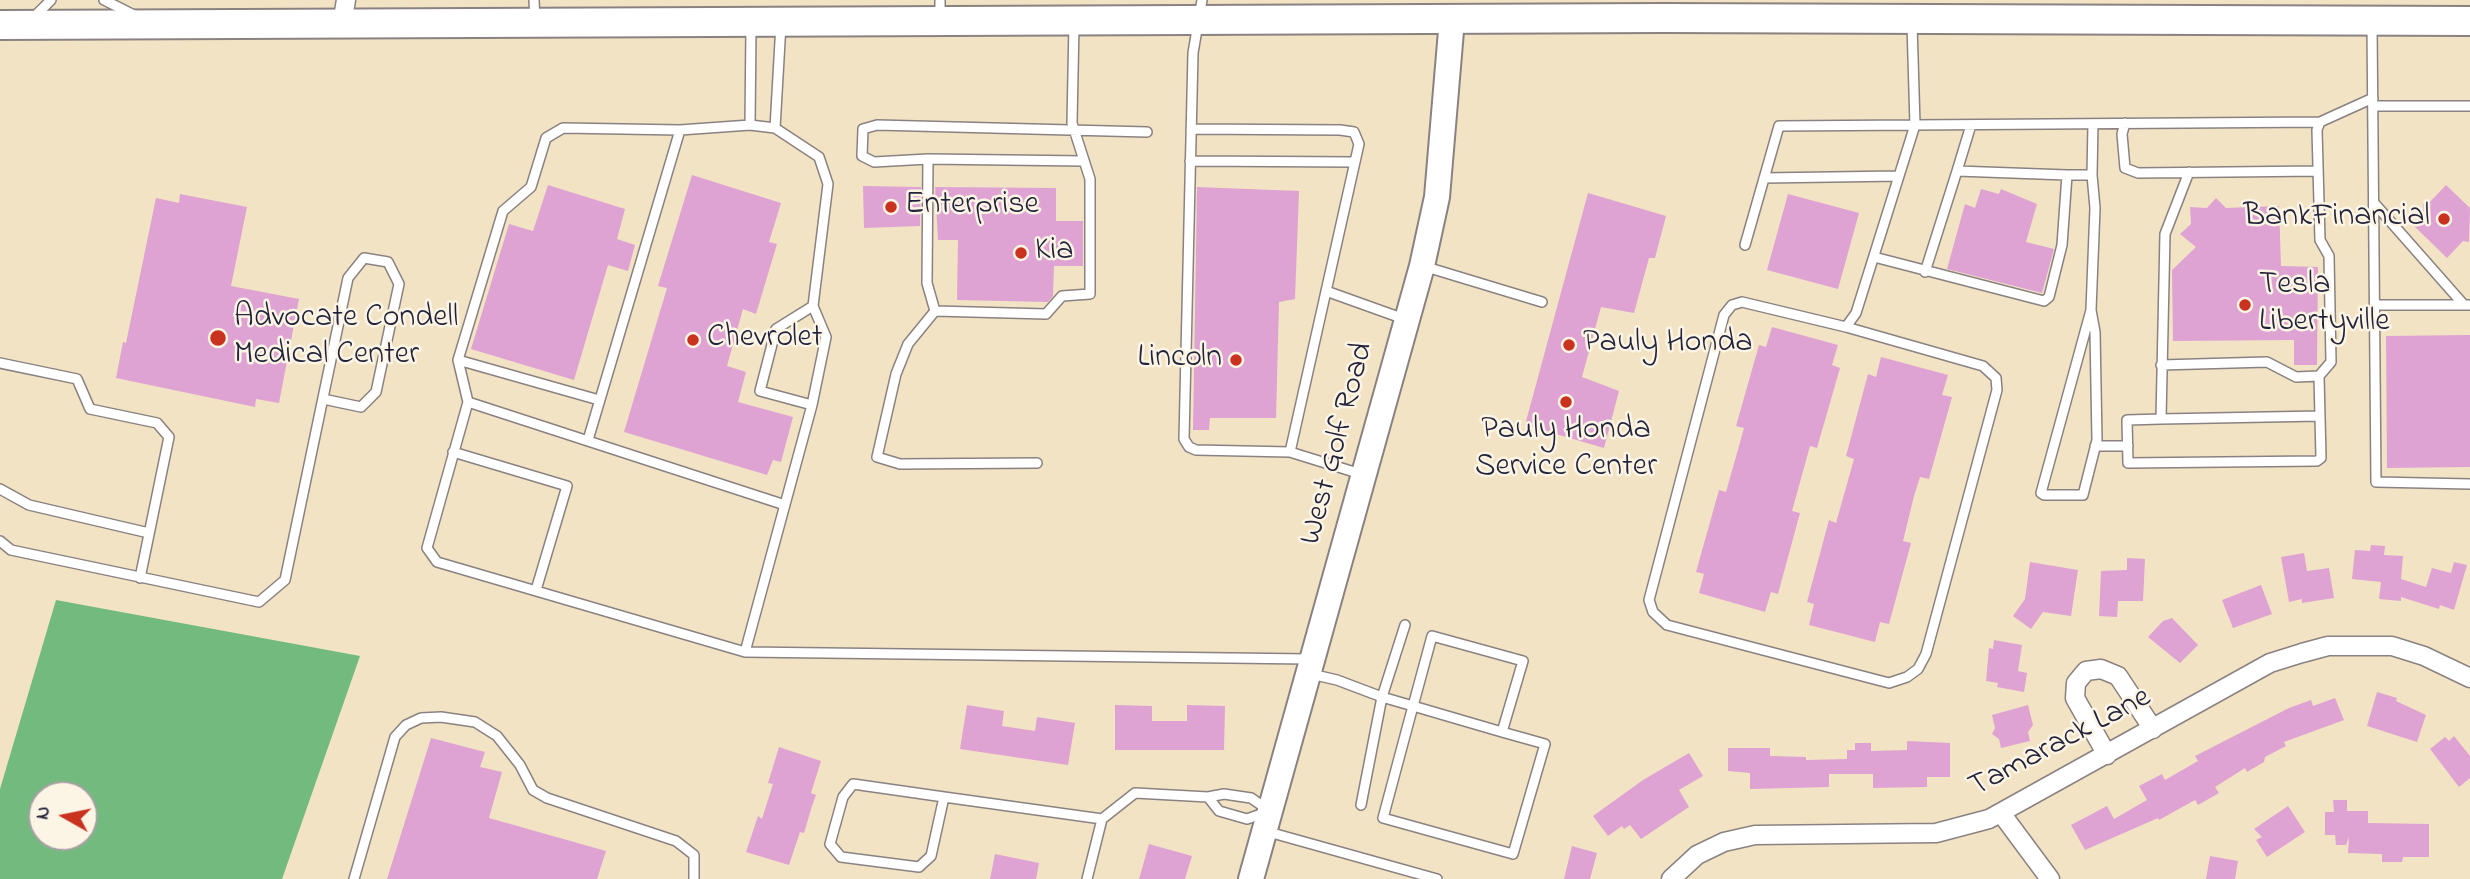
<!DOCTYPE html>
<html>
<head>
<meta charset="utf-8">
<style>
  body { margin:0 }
  #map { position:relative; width:2470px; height:879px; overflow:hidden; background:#f2e3c5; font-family:"Indie Flower",sans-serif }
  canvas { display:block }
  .north { position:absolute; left:28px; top:781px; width:70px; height:70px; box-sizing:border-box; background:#fcf5e5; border:2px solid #a5a1a1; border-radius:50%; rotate:279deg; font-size:19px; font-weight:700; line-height:28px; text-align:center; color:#22223b }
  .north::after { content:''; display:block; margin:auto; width:24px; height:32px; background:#c8321e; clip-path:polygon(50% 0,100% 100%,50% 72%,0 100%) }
</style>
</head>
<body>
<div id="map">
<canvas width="2470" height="879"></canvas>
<div class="north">N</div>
</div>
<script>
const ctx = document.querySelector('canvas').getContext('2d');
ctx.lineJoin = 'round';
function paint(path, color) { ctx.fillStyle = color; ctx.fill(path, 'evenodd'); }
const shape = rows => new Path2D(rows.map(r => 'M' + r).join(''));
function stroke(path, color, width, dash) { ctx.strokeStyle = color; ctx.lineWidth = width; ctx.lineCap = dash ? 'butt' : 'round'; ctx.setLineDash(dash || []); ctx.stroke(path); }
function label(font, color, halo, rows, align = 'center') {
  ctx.font = font + ' "Indie Flower",sans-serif'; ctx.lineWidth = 5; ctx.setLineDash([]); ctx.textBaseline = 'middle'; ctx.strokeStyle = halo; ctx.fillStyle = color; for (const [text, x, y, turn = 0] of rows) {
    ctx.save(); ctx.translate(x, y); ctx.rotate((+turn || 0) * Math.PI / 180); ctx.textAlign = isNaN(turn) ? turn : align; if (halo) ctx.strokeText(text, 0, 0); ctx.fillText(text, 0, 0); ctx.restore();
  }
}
paint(shape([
  [56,600,360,656,282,879,0,879,0,789],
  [42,795,84,795,84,837,42,837]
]), '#73ba7f');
paint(shape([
  [692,175,781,203,769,242,777,244,756,314,743,309,727,366,746,372,738,402,793,417,781,462,773,460,767,475,624,432,667,288,658,286],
  [548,185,625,209,617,239,635,245,628,271,608,265,574,380,471,349,509,224,533,231],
  [2446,185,2470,208,2469,242,2463,241,2447,258,2412,224,2423,214,2423,204,2429,203],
  [863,186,921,187,920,226,864,228],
  [935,187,1056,188,1056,221,1083,221,1083,266,1054,266,1053,296,1048,302,957,300,958,240,938,240],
  [1197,187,1299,191,1295,299,1279,302,1276,418,1210,418,1209,430,1193,430],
  [1981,189,1999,194,2001,189,2037,204,2026,242,2054,249,2042,293,1947,269,1965,204,1975,208],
  [1588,193,1666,216,1655,258,1649,258,1634,313,1601,307,1582,377,1619,391,1604,448,1525,425],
  [180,194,247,207,231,286,299,299,279,403,256,399,255,407,116,378,123,342,126,343,156,198,179,203],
  [1788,194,1859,213,1838,289,1767,270],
  [2216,198,2226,208,2279,206,2281,266,2318,267,2317,365,2294,365,2294,340,2173,341,2172,270,2196,247,2180,234,2191,224,2190,207,2207,208],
  [1772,327,1838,345,1832,365,1840,368,1817,448,1810,446,1792,511,1800,513,1778,594,1771,592,1765,612,1699,593,1704,574,1696,572,1719,490,1726,492,1744,428,1736,426,1759,345,1766,347],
  [2470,335,2470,467,2387,468,2386,336],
  [1881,357,1948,375,1942,395,1952,397,1929,479,1920,477,1914,496,1903,541,1911,543,1889,624,1880,622,1875,642,1809,625,1814,604,1807,602,1829,520,1836,523,1854,459,1846,456,1868,374,1876,377],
  [2371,545,2385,546,2384,555,2403,556,2401,579,2426,587,2432,568,2451,573,2454,562,2467,565,2454,610,2440,605,2439,609,2401,597,2401,601,2379,599,2381,582,2352,579,2355,550,2370,551],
  [2304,553,2307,571,2329,568,2334,598,2302,603,2302,599,2289,602,2281,557],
  [2127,558,2145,559,2143,601,2118,601,2117,617,2099,616,2101,571,2127,570],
  [2030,562,2078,570,2071,616,2043,612,2031,629,2013,616,2025,599],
  [2261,585,2272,614,2233,628,2222,600],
  [2172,618,2198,645,2180,663,2148,637,2163,621],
  [1994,640,2022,645,2018,671,2027,673,2024,692,1997,687,1998,683,1986,681,1989,648,1993,649],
  [2377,692,2397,698,2396,701,2426,715,2417,742,2367,726],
  [2335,698,2344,720,2284,742,2286,746,2265,757,2264,762,2247,772,2245,768,2215,787,2219,793,2198,805,2195,800,2159,820,2158,818,2085,850,2071,825,2107,806,2114,819,2147,800,2139,786,2162,774,2165,780,2198,761,2195,756,2289,708,2311,700,2313,706],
  [967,705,1004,711,1002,726,1035,731,1037,717,1075,723,1068,765,960,749],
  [1115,705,1152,706,1152,721,1187,721,1187,705,1225,706,1224,750,1115,750],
  [2028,705,2033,725,2028,732,2030,741,2001,748,1999,739,1992,734,1995,728,1992,715],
  [2454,736,2470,756,2470,778,2459,787,2430,749,2445,737,2449,741],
  [431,738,485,752,480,767,502,772,489,818,606,851,597,879,387,879],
  [1907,741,1950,743,1950,777,1927,777,1927,787,1873,788,1873,774,1829,774,1829,787,1750,789,1750,773,1728,771,1728,748,1770,748,1770,756,1806,757,1806,760,1847,759,1847,750,1855,750,1855,743,1871,743,1871,751,1907,750],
  [779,747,821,761,811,793,816,795,812,806,804,833,800,832,789,865,746,852,758,816,762,819,773,784,768,783],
  [1689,753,1703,776,1679,790,1689,807,1641,839,1630,825,1624,829,1622,826,1608,836,1593,816,1643,780],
  [2333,800,2347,800,2347,811,2368,811,2368,823,2429,824,2429,857,2403,857,2402,862,2382,862,2382,854,2348,853,2349,837,2346,845,2336,845,2335,835,2325,835,2325,812,2334,812],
  [2288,806,2305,832,2267,857,2256,840,2262,837,2254,829],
  [1149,844,1192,856,1185,879,1139,879],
  [1572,846,1597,853,1590,879,1564,879],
  [995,854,1039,863,1036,879,990,879],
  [2210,856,2238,861,2235,879,2206,879]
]), '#dea3d2');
const lane = shape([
  [104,0,136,16],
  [534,0,535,21],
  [940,0,940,18],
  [1202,0,1193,53,1184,439,1189,447,1196,450,1290,452,1364,475],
  [33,18,51,0],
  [2372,26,2376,482,2470,484],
  [2373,106,2470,106],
  [2125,123,2122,134,2125,168,2138,173,2318,171],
  [750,125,751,27],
  [775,128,781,24],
  [1191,129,1340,130,1354,132,1359,144,1290,452],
  [680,130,563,128,546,138,531,187,503,211,458,360,468,402,785,505],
  [928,159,874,162,862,156,863,129,877,125,1147,132],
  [1190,161,1355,162],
  [2189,172,2165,234,2161,419,2320,416],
  [2067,175,2092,175,2093,124],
  [1764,178,1899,176],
  [2375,204,2464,305],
  [1745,245,1779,126,2320,122,2373,98],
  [1874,257,2044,301,2049,297,2062,245,2067,175,1957,171,1971,125],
  [1423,266,1542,302],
  [1925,272,1957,171],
  [1326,291,1407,320],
  [2376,305,2470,305],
  [2091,310,2095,332,2097,440,2083,495,2044,495,2041,493,2091,310,2095,208,2092,175],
  [935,311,927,283,928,159,1084,161],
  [1846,327,1983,366,1996,378,1997,390,1926,654,1918,669,1907,677,1889,683,1667,625,1653,612,1649,600,1724,315,1732,305,1742,302,1846,327,1856,313,1915,125,1912,24],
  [458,360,599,400],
  [0,363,77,379,90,409,157,423,169,437,140,578],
  [2161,365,2267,362,2296,377,2319,376],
  [468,402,427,548,437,562,745,652,1309,659],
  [2161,419,2127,420,2128,463,2317,461,2321,458,2319,376,2331,362,2329,256,2320,240,2317,130,2320,122],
  [588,440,680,130,750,125,775,128,819,157,828,184,813,306,776,329,760,391,812,405],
  [2095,446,2128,446],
  [453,452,567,486,536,590],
  [1037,463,900,464,877,457,896,374,908,344,935,311,1046,314,1062,296,1090,294,1090,179,1072,123,1074,24],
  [0,489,29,505,149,533],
  [0,541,11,550,259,602,285,580,348,278,364,258,388,262,399,284,376,392,361,407,323,399],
  [1405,625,1382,697,1413,706,1502,732,1545,744,1513,854,1383,818,1413,706,1432,636,1523,661,1502,732],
  [745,652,812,405,826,337,813,306],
  [1311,674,1337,680,1382,697,1361,805],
  [1224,794,1251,798,1270,811,1247,819,1219,811,1208,797,1224,794],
  [944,797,931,856,919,867,841,857,830,844,843,797,853,784,944,797,1102,819,1135,793,1208,797],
  [1265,831,1437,879],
  [354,879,395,737,406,725,421,718,441,717,475,722,497,736,520,765,533,790,547,798,676,841,694,855,694,879],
  [1087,879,1102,819]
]);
const street = shape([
  [342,24,346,0],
  [2107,755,2075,698,2076,683,2086,671,2101,669,2118,676,2153,729],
  [2001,813,2050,879],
  [1671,879,1697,855,1724,842,1755,835,1936,833,1989,819,2270,663,2302,653,2328,646,2392,646,2424,656,2470,678]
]);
const secondary = shape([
  [1251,879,1422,266,1437,197,1452,19]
]);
const primary = shape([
  [0,25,1664,18,2470,21]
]);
stroke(lane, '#8a8280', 12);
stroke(street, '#8a8280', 21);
stroke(secondary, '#8a8280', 28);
stroke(primary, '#8a8280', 32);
stroke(lane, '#fff', 9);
stroke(street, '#fff', 18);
stroke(secondary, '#fff', 24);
stroke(primary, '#fff', 28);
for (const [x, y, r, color] of [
  [891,207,7,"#c8321e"],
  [2444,219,7,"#c8321e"],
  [1021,253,7,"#c8321e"],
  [2245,305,7,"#c8321e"],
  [218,338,9,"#c8321e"],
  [693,340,7,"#c8321e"],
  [1569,345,7,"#c8321e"],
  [1236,360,7,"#c8321e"],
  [1566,402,7,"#c8321e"]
]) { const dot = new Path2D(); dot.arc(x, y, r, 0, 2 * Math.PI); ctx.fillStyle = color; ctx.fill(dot); stroke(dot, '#fcf5e5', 2.5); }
label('32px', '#22223b', '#fcf5e5', [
  ["Enterprise",905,207],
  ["BankFinancial",2430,219,"right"],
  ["Kia",1035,253],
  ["Tesla",2259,287],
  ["Libertyville",2259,324],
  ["Advocate Condell",234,320],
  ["Medical Center",234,357],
  ["Chevrolet",707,340],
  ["Pauly Honda",1583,345],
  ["Lincoln",1222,360,"right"],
  ["Pauly Honda",1566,432,"center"],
  ["Service Center",1566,469,"center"]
], 'left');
label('32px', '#22223b', '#fcf5e5', [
  ["West Golf Road",1339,444,-75],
  ["Tamarack Lane",2061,744,-28]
]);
</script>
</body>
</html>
